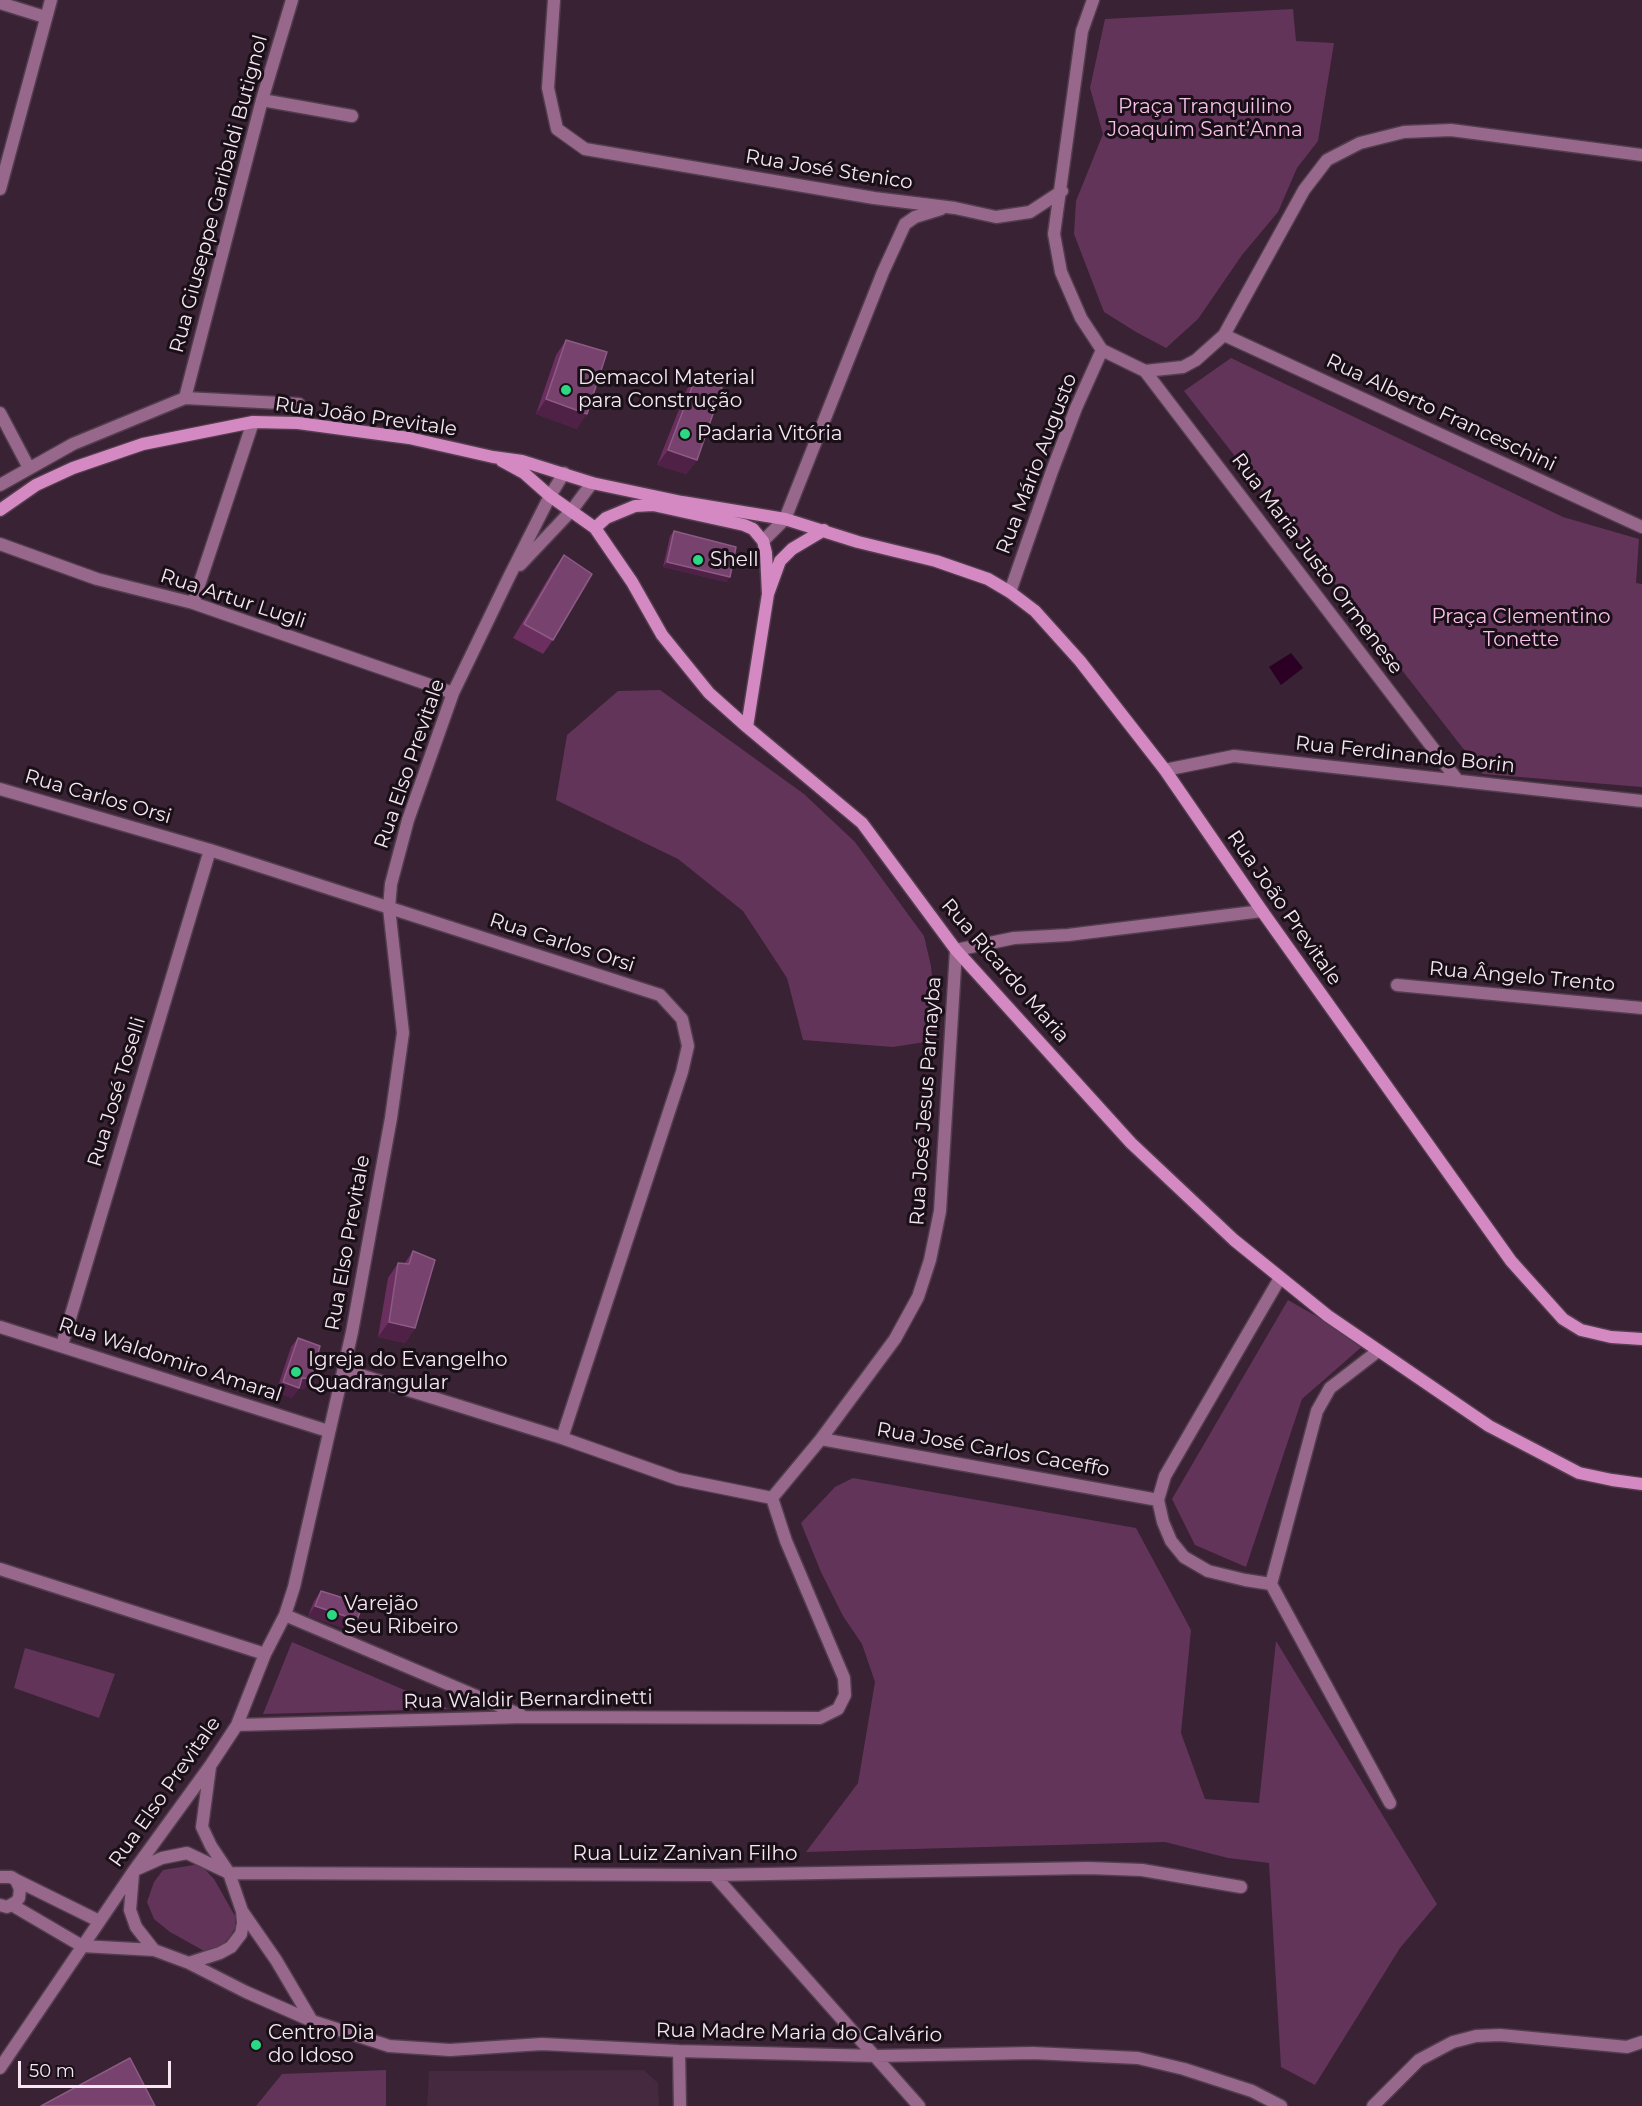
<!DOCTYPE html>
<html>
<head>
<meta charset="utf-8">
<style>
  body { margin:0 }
  #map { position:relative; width:1642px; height:2106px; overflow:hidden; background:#382233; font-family:Montserrat,sans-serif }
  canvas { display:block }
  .scale { position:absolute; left:18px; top:2061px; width:153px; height:27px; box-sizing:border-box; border:3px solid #f5e6f1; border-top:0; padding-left:8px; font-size:18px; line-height:21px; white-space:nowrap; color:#f5e6f1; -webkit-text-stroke:4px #190f17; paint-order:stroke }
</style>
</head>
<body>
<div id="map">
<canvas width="1642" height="2106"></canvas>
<div class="scale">50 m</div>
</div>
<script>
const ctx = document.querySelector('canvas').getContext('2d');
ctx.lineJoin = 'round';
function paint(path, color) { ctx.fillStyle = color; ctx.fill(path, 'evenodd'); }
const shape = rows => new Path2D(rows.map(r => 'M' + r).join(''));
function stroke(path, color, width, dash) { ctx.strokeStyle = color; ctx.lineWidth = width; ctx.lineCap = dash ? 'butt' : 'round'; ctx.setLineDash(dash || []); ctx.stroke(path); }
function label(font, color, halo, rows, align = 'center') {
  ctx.font = font + ' Montserrat,sans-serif'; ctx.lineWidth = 6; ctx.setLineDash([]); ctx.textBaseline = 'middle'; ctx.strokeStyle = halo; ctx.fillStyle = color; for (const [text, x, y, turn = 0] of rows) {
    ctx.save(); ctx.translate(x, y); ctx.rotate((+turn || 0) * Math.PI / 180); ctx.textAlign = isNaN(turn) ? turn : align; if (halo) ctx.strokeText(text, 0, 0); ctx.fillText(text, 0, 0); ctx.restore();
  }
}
paint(shape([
  [644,2070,658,2083,659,2106,427,2106,429,2071]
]), '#45293f');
paint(shape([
  [1293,9,1296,41,1334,43,1318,141,1297,168,1278,212,1242,255,1198,319,1166,348,1136,332,1104,312,1074,234,1076,201,1103,134,1090,88,1105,19],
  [1231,358,1563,517,1639,539,1636,583,1642,584,1642,787,1483,774,1184,391],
  [660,690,804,794,855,842,924,936,931,966,938,1040,893,1047,803,1040,787,978,743,911,678,859,556,800,567,735,618,691],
  [1288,1300,1365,1344,1302,1399,1246,1567,1195,1545,1172,1499],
  [853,1478,1136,1528,1191,1630,1181,1733,1205,1799,1259,1803,1276,1641,1437,1904,1400,1948,1315,2085,1281,2067,1269,1863,1228,1858,1165,1842,806,1852,858,1783,875,1682,862,1644,843,1616,821,1572,801,1523,835,1487],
  [292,1642,449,1709,263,1714],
  [25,1648,115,1674,99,1718,14,1688],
  [200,1864,214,1879,235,1916,235,1928,229,1938,221,1946,206,1952,170,1932,154,1919,147,1902,154,1882,163,1870],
  [386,2070,386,2106,256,2106,282,2074]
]), '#633459');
paint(shape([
  [1291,653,1303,668,1281,685,1269,667]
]), '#2c0025');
const minor = shape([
  [554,0,548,88,557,129,585,149,874,198,955,208,996,217,1030,212,1062,191],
  [1093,0,1082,31,1054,234,1061,272,1081,318,1102,350,1145,371,1183,367,1196,360,1224,335,1304,190,1327,160,1360,143,1404,132,1451,130,1642,155],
  [0,3,45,17],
  [262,100,352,116],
  [0,189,51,0],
  [1224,335,1642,527],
  [1145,371,1458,781],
  [185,398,262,100,292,0],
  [0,413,29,468],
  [0,485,73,444,185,398,299,404],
  [763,541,785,519,883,272,905,224,915,217,941,209],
  [0,544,97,579,193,603,453,693],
  [520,565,572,510,592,483],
  [1010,592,1052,471,1076,408,1102,350],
  [193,603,253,422],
  [1165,770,1234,756,1642,801],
  [0,789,210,850,660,995,682,1019,688,1046,682,1072,562,1438],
  [1397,985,1642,1008],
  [0,1327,328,1431],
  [62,1345,210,850],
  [1378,1351,1330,1388,1317,1411,1271,1584,1390,1803],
  [344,1370,562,1438,678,1479,772,1498],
  [821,1439,1158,1500],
  [0,1569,265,1654],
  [1271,1584,1245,1580,1208,1571,1184,1557,1171,1541,1163,1522,1158,1500,1165,1476,1280,1278],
  [285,1615,521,1715],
  [237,1725,525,1717,820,1718,838,1709,845,1695,844,1678,786,1541,772,1498,821,1439,895,1339,918,1297,930,1260,940,1211,956,950,1014,938,1068,935,1262,911],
  [210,1767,202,1827,211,1846,229,1873,242,1911,276,1960,312,2021],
  [135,1870,162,1858,187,1853,229,1873,714,1875,1088,1868,1142,1870,1241,1887],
  [133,1874,130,1910,136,1927,154,1950,189,1963,246,1992,312,2021,389,2046,450,2050,542,2044,679,2051,876,2056,1033,2053,1138,2058,1184,2069,1252,2091,1281,2106],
  [714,1875,919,2106],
  [0,1877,11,1877,16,1880,20,1889,19,1898,16,1902,7,1907,0,1905],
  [16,1880,99,1921],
  [12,1905,82,1946,154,1950],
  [189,1963,220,1953,231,1947,241,1934,243,1923,242,1911],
  [679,2051,680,2106],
  [0,2068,133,1872,210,1766,237,1725,265,1654,285,1615,294,1587,352,1332,391,1118,403,1033,389,908,391,884,408,820,453,693,509,577,550,496,564,473],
  [1373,2106,1419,2060,1453,2042,1476,2036,1500,2035,1627,2047,1642,2042]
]);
const secondary = shape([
  [502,461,524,473,550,496,595,528,632,582,662,635,709,693,747,727,862,823,956,950,1131,1143,1234,1240,1328,1316,1489,1426,1579,1473,1612,1480,1642,1484],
  [0,510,36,485,73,468,143,444,253,422,298,423,409,438,493,457,522,461,592,483,682,502,785,519,858,542,936,561,988,579,1010,592,1035,611,1080,661,1165,770,1262,911,1511,1261,1563,1319,1581,1330,1611,1337,1642,1339],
  [595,528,606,518,635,506,653,505,744,525,753,529,763,541,766,553,768,594],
  [747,727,768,594,780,561,792,549,824,530]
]);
stroke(minor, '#523d4e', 15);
stroke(secondary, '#523d4e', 15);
stroke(minor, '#97688b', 12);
stroke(secondary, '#d489c2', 12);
paint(shape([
  [566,340,577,429,536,414,556,355],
  [697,374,697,460,686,474,657,465,687,389],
  [674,531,730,577,726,582,663,567,670,536],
  [564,555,553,640,543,654,513,638,553,570],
  [413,1251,415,1328,405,1343,378,1337,388,1278,398,1263,404,1264],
  [298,1338,305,1389,299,1388,292,1398,276,1392,291,1347],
  [321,1591,357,1620,350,1630,308,1616,314,1601]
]), '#6a2e5f');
paint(shape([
  [546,399,587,414,577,429,536,414],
  [668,450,697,460,686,474,657,465],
  [667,562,730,577,726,582,663,567],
  [389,1322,415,1328,405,1343,378,1337],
  [302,1378,311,1379,305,1389,299,1388,292,1398,276,1392,283,1382],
  [315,1606,357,1620,350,1630,308,1616]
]), '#4f2147');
const building = shape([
  [566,340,607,352,587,414,546,399,566,340],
  [697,374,722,388,697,460,668,450,697,374],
  [674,531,736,547,730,577,667,562,674,531],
  [564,555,592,574,553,640,524,624,564,555],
  [413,1251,435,1260,415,1328,389,1322,398,1263,409,1264,413,1251],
  [298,1338,320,1346,311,1379,302,1378,299,1388,283,1382,298,1338],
  [321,1591,363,1604,357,1620,315,1606,321,1591],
  [130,2058,155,2106,41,2106,130,2058]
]);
paint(building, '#78426f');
stroke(building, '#8c5b83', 1.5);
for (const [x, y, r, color] of [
  [566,390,6,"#2bd884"],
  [685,434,6,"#2bd884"],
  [698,560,6,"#2bd884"],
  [296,1372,6,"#2bd884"],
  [332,1615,6,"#2bd884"],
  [256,2045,6,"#2bd884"]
]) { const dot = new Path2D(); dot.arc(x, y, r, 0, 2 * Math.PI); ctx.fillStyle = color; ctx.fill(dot); stroke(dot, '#190f17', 2); }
label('20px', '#f8bfe9', '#190f17', [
  ["Praça Tranquilino",1205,107],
  ["Joaquim Sant’Anna",1205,130],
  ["Praça Clementino",1521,617],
  ["Tonette",1521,640]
]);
label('20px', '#f5e6f1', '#190f17', [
  ["Rua José Stenico",829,170,9],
  ["Rua Giuseppe Garibaldi Butignol",219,194,-75],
  ["Rua Alberto Franceschini",1441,413,25],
  ["Rua João Previtale",366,417,8],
  ["Rua Mário Augusto",1037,464,-69],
  ["Rua Maria Justo Ormenese",1317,564,53],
  ["Rua Artur Lugli",233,599,18],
  ["Rua Ferdinando Borin",1405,755,6],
  ["Rua Elso Previtale",410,764,-71],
  ["Rua Carlos Orsi",98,797,16],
  ["Rua João Previtale",1284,908,55],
  ["Rua Carlos Orsi",562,943,18],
  ["Rua Ricardo Maria",1005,971,49],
  ["Rua Ângelo Trento",1522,977,5],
  ["Rua José Toselli",117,1092,-73],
  ["Rua José Jesus Parnayba",926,1101,-86],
  ["Rua Elso Previtale",348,1243,-80],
  ["Rua Waldomiro Amaral",170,1360,18],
  ["Rua José Carlos Caceffo",993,1450,10],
  ["Rua Waldir Bernardinetti",528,1700,-1],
  ["Rua Elso Previtale",165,1792,-55],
  ["Rua Luiz Zanivan Filho",685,1854],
  ["Rua Madre Maria do Calvário",799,2033,1]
]);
label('20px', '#f5e6f1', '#190f17', [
  ["Demacol Material",578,378],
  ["para Construção",578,401],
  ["Padaria Vitória",697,434],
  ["Shell",710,560],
  ["Igreja do Evangelho",308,1360],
  ["Quadrangular",308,1383],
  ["Varejão",344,1604],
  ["Seu Ribeiro",344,1627],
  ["Centro Dia",268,2033],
  ["do Idoso",268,2056]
], 'left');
</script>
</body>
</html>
